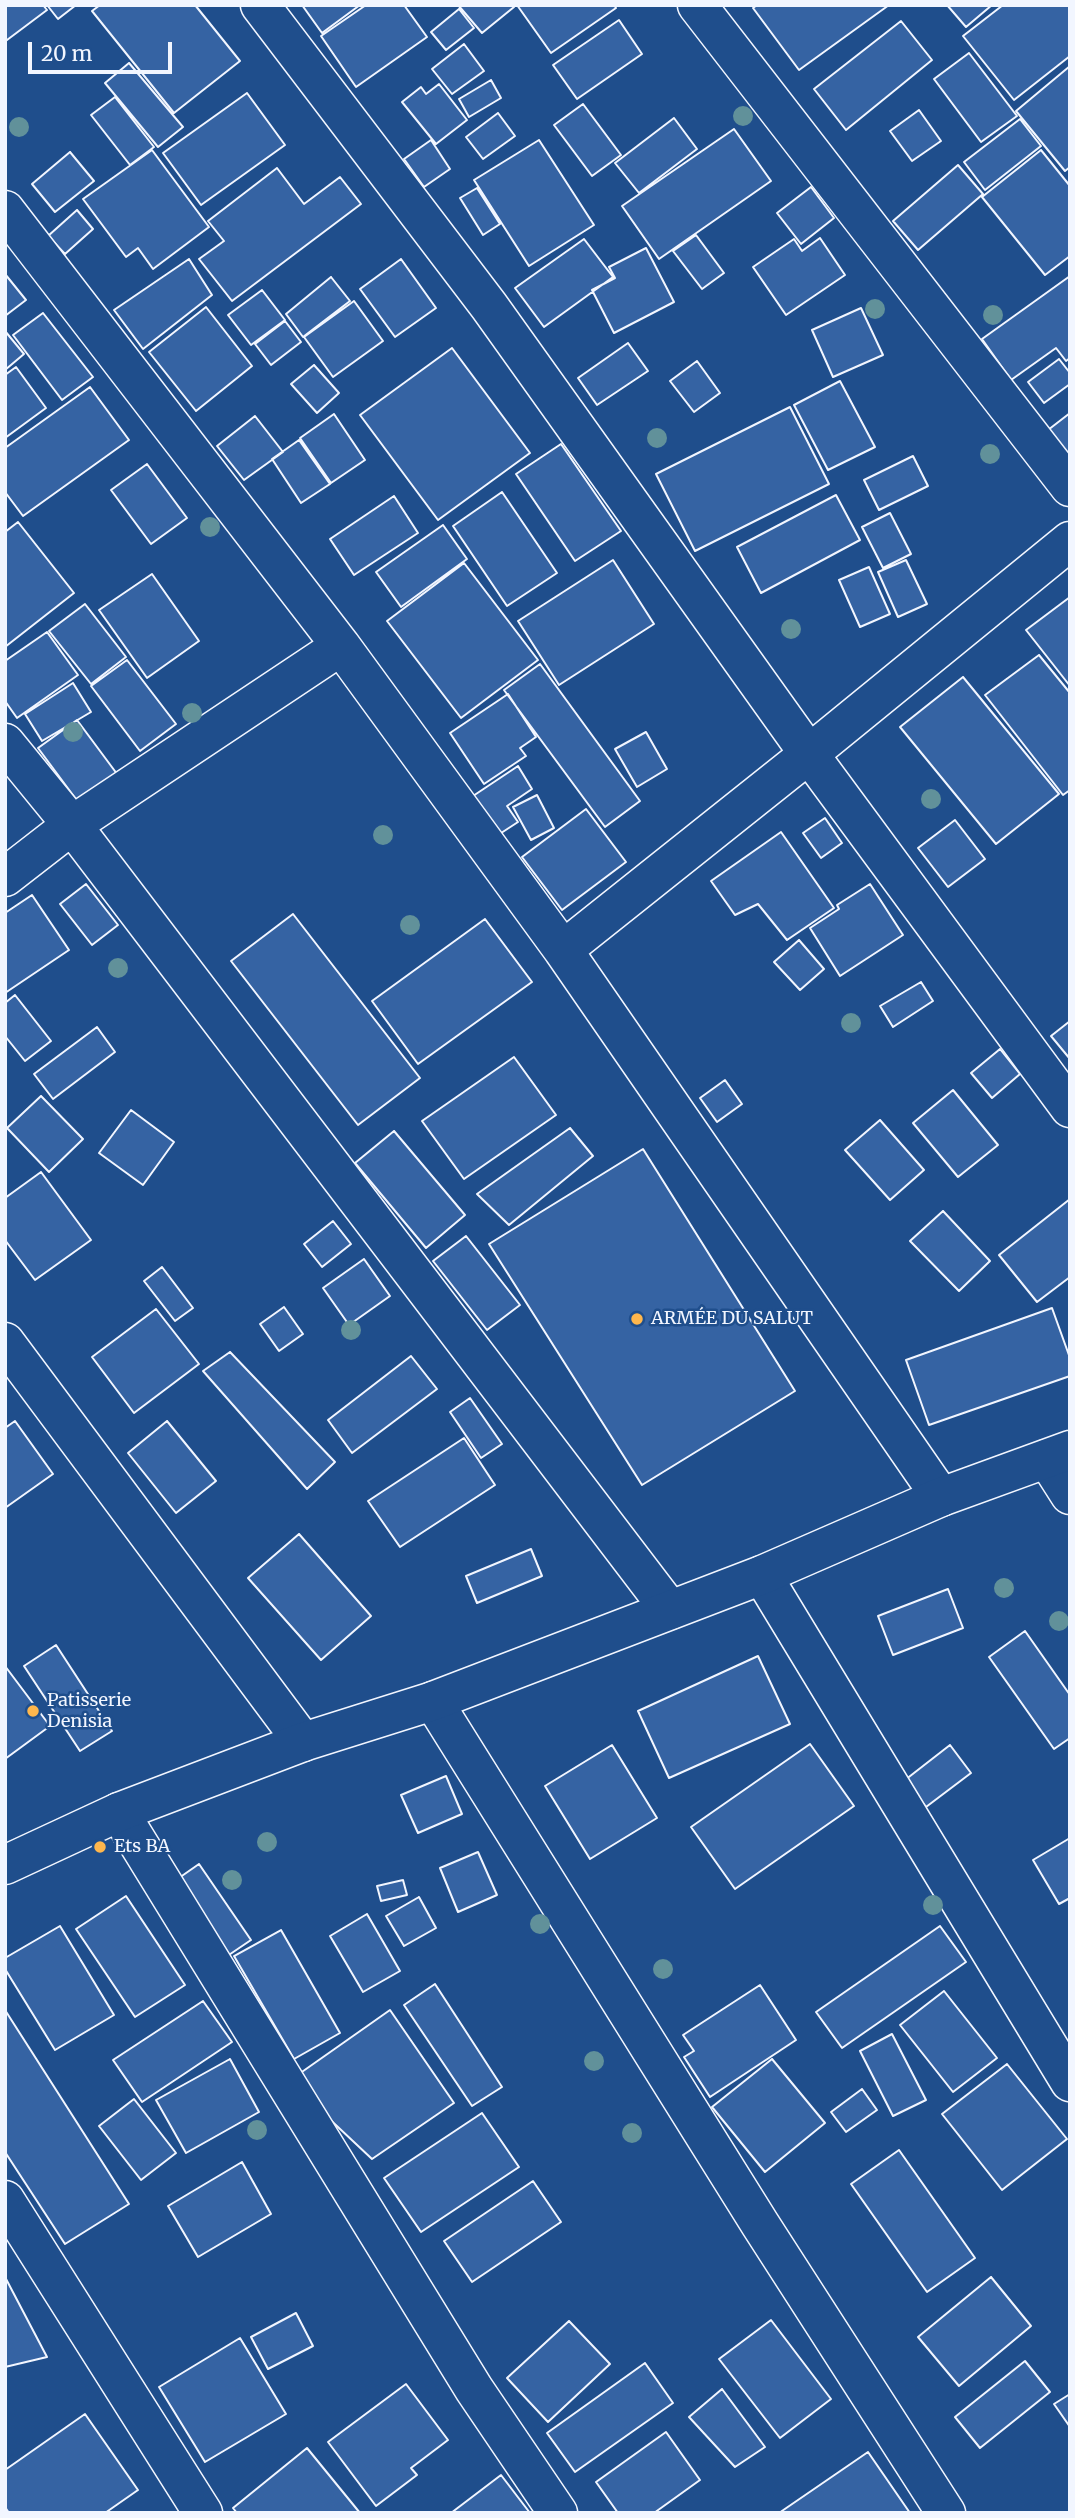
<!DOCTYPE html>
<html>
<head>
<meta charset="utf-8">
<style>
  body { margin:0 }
  #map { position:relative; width:1075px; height:2518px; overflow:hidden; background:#1f4e8c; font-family:Merriweather,serif }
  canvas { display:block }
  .frame { position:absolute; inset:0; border:7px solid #f2f6ff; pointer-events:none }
  .scale { position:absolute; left:28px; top:42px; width:144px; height:32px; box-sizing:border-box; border:4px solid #f2f6ff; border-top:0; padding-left:9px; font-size:21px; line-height:24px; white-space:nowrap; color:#f2f6ff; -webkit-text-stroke:5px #1f4e8c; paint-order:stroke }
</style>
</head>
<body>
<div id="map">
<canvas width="1075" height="2518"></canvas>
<div class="frame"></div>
<div class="scale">20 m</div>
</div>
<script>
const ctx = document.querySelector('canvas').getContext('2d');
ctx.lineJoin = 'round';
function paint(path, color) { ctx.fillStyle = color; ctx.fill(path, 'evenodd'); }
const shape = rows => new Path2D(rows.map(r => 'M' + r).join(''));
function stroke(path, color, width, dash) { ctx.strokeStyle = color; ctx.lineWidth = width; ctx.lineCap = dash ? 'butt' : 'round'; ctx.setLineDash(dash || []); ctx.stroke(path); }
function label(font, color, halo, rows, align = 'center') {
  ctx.font = font + ' Merriweather,serif'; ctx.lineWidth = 5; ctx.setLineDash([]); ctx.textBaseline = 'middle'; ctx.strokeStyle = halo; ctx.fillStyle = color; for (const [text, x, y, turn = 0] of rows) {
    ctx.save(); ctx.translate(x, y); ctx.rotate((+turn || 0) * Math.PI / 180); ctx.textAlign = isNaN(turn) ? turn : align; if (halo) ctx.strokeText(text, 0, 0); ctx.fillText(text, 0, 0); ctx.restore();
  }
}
const building = shape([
  [5,5,43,5,47,10,7,40,5,38,5,5],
  [47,5,76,5,58,19,47,5],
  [100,5,195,5,240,61,174,113,92,11,100,5],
  [302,5,360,5,322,33,302,5],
  [366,5,404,5,427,37,356,87,321,36,366,5],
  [458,5,513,5,514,7,482,33,458,5],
  [517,5,614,5,616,8,551,53,517,5],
  [757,5,889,5,799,70,753,8,757,5],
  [947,5,992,5,966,27,947,5],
  [1003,5,1070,5,1070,56,1014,100,963,36,1003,5],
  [459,9,474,28,446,50,431,32,459,9],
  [619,20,642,54,577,99,553,65,619,20],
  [901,21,932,60,846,130,814,89,901,21],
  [464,44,484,71,452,94,432,69,464,44],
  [969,53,1017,116,981,142,934,79,969,53],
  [129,63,183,127,158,147,105,83,129,63],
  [1070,66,1070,167,1065,171,1016,111,1070,66],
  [491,80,501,98,469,117,459,99,491,80],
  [439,84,467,120,436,144,402,102,421,87,426,94,439,84],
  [247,93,285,145,201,205,163,153,247,93],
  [115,97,154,147,130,165,91,115,115,97],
  [583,104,621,155,592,176,554,125,583,104],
  [919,110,941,141,912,161,890,131,919,110],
  [498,113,515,136,483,159,466,137,498,113],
  [674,118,697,149,639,193,615,163,674,118],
  [1020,119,1041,146,985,190,964,162,1020,119],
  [734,129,771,181,659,259,622,206,734,129],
  [431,140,450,169,424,187,404,159,431,140],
  [539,140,594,225,529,266,474,180,539,140],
  [152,150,209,227,153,269,138,248,126,257,83,199,152,150],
  [1041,150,1070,186,1070,256,1045,275,982,197,1041,150],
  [70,152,94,181,55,212,32,184,70,152],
  [958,165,983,194,918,250,893,221,958,165],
  [277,168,304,204,340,177,361,204,232,301,199,259,224,241,208,221,277,168],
  [811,187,834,218,801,244,777,213,811,187],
  [477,188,500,224,483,235,460,198,477,188],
  [77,210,93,229,65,254,48,236,77,210],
  [696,235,724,273,702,289,673,251,696,235],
  [820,238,845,275,786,315,753,267,794,239,802,251,820,238],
  [584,239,613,277,544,327,515,288,584,239],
  [646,248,674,302,614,333,592,290,615,278,609,267,646,248],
  [189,259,212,295,143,349,114,310,189,259],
  [401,259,436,308,395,337,360,289,401,259],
  [5,274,26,300,5,316,5,274],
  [1070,276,1070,358,1066,361,1056,348,1011,380,982,339,1070,276],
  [331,277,350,301,303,337,286,314,331,277],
  [262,290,285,320,251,345,228,315,262,290],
  [354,301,383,341,333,377,304,337,354,301],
  [206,307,252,366,196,411,149,352,206,307],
  [861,308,883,355,833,377,812,330,861,308],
  [43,313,93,377,62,400,13,335,43,313],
  [285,321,301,342,271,365,255,344,285,321],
  [5,331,24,354,5,370,5,331],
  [628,343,648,371,597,405,578,378,628,343],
  [452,348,530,453,438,520,360,415,452,348],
  [1059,359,1070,373,1070,384,1044,403,1028,382,1059,359],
  [697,361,720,393,694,412,670,381,697,361],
  [314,365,339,393,317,413,291,384,314,365],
  [16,367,46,408,5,438,5,375,16,367],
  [840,381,875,447,828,470,794,405,840,381],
  [90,387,129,440,23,516,5,492,5,448,90,387],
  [790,407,829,484,695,551,656,474,790,407],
  [1070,413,1070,457,1048,430,1070,413],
  [334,414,365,460,331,483,300,438,334,414],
  [255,416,283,452,244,480,217,446,255,416],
  [299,440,330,484,301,503,272,459,299,440],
  [561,444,621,531,575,561,516,474,561,444],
  [913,456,928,486,879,510,864,480,913,456],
  [147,464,187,518,151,544,111,490,147,464],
  [502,492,557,573,507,606,453,526,502,492],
  [836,495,860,540,761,593,737,547,836,495],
  [394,496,418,533,354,575,330,539,394,496],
  [890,513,911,554,883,568,862,527,890,513],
  [18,522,74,593,5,647,5,532,18,522],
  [443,525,467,559,401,607,376,572,443,525],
  [613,560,654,624,559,685,518,621,613,560],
  [906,560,927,604,898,617,878,572,906,560],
  [464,563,538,660,461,718,387,621,464,563],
  [869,567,890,614,860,627,839,580,869,567],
  [152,574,199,641,147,678,99,610,152,574],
  [1070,597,1070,686,1026,630,1070,597],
  [85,604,126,657,91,684,49,631,85,604],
  [47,632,78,675,17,718,5,701,5,661,47,632],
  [1039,655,1070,693,1070,790,1063,795,985,695,1039,655],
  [127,660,176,724,140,751,91,686,127,660],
  [540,664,640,801,605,827,504,690,540,664],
  [963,677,1059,794,996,844,900,727,963,677],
  [73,683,91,712,42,741,25,714,73,683],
  [508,694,536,737,520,748,526,756,484,784,450,733,508,694],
  [77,720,123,782,84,810,38,748,77,720],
  [646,732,667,769,637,787,615,749,646,732],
  [518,766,532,789,507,806,518,822,495,837,470,798,518,766],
  [537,795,554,828,531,840,513,807,537,795],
  [586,809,626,862,562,910,522,857,586,809],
  [825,818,842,843,821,858,803,833,825,818],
  [955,820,985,859,948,887,918,848,955,820],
  [781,832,834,908,787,940,758,904,735,915,711,881,781,832],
  [86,884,118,925,92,945,60,904,86,884],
  [870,884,903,935,840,976,810,928,839,909,837,905,870,884],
  [32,895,69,950,5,993,5,913,32,895],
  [293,914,420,1078,358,1125,231,961,293,914],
  [485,919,532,982,418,1064,372,1001,485,919],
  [799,940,824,969,800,990,774,962,799,940],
  [921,982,933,1001,893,1027,880,1006,921,982],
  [15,995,51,1041,25,1061,5,1036,5,1003,15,995],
  [1070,1021,1070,1059,1051,1036,1070,1021],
  [97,1027,115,1052,53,1099,34,1074,97,1027],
  [1000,1049,1020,1074,992,1098,971,1073,1000,1049],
  [514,1057,556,1115,464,1179,422,1121,514,1057],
  [725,1080,742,1104,717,1122,700,1098,725,1080],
  [953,1090,998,1145,958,1177,913,1123,953,1090],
  [41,1096,83,1139,49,1172,7,1128,41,1096],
  [131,1110,174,1142,143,1185,99,1153,131,1110],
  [880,1120,924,1170,890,1200,845,1150,880,1120],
  [570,1128,593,1156,509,1225,477,1194,570,1128],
  [394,1131,465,1215,426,1248,355,1163,394,1131],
  [643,1149,795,1391,642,1485,489,1244,643,1149],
  [41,1172,91,1240,35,1280,5,1240,5,1198,41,1172],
  [1070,1199,1070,1277,1037,1302,999,1255,1070,1199],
  [943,1211,990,1261,959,1291,910,1241,943,1211],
  [333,1221,351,1244,322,1267,304,1244,333,1221],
  [466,1236,520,1305,487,1330,433,1261,466,1236],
  [364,1259,390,1296,349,1325,323,1288,364,1259],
  [162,1267,193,1308,175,1321,144,1281,162,1267],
  [284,1307,303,1334,279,1351,260,1324,284,1307],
  [1052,1308,1070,1358,1070,1376,929,1425,906,1360,1052,1308],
  [156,1309,199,1364,134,1413,92,1357,156,1309],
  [230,1352,335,1462,307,1489,203,1371,230,1352],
  [411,1356,437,1389,352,1453,328,1420,411,1356],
  [470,1398,502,1444,481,1458,450,1412,470,1398],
  [15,1421,53,1474,5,1508,5,1428,15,1421],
  [167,1421,216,1481,176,1513,128,1453,167,1421],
  [464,1438,495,1485,400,1547,368,1501,464,1438],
  [299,1534,371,1616,321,1660,248,1578,299,1534],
  [531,1549,542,1576,477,1603,466,1576,531,1549],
  [948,1589,963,1628,893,1655,878,1616,948,1589],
  [1025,1631,1070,1695,1070,1738,1054,1749,989,1657,1025,1631],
  [56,1645,112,1731,80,1751,24,1666,56,1645],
  [758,1656,790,1724,669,1778,638,1711,758,1656],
  [5,1666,50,1726,5,1759,5,1666],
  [810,1744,854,1806,735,1889,691,1827,810,1744],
  [612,1745,657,1818,590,1859,545,1786,612,1745],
  [950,1745,971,1773,926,1807,905,1780,950,1745],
  [446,1776,462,1814,418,1833,401,1795,446,1776],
  [1070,1838,1070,1898,1059,1904,1033,1860,1070,1838],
  [478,1852,497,1895,458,1912,440,1868,478,1852],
  [199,1864,251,1940,217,1963,166,1887,199,1864],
  [403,1880,407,1895,381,1901,377,1886,403,1880],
  [126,1896,185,1985,135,2017,76,1929,126,1896],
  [419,1897,436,1928,404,1946,386,1916,419,1897],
  [367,1914,400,1971,363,1992,330,1936,367,1914],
  [60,1926,114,2015,55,2050,5,1969,5,1958,60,1926],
  [940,1926,966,1962,842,2048,816,2012,940,1926],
  [281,1930,340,2033,294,2059,234,1956,281,1930],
  [435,1984,502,2087,472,2106,404,2005,435,1984],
  [760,1985,796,2040,710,2097,684,2057,694,2051,683,2035,760,1985],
  [944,1991,997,2058,953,2092,900,2025,944,1991],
  [203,2001,232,2042,142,2102,113,2060,203,2001],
  [5,2010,129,2204,65,2244,5,2152,5,2010],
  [390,2010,454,2103,372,2159,289,2081,390,2010],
  [892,2034,926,2100,893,2116,860,2051,892,2034],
  [230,2059,259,2112,186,2153,156,2100,230,2059],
  [772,2059,825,2123,765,2172,712,2107,772,2059],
  [1007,2064,1067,2139,1002,2190,942,2114,1007,2064],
  [862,2089,877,2110,846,2132,831,2112,862,2089],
  [134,2099,176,2153,141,2180,99,2126,134,2099],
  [482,2113,519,2167,421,2232,384,2178,482,2113],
  [899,2150,975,2258,927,2292,851,2184,899,2150],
  [242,2162,271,2214,198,2257,168,2206,242,2162],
  [533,2181,561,2222,472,2282,444,2241,533,2181],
  [5,2277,47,2357,5,2367,5,2277],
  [991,2277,1031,2326,959,2386,918,2337,991,2277],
  [296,2313,313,2346,268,2369,251,2337,296,2313],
  [771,2320,831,2399,780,2438,719,2359,771,2320],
  [569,2321,610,2364,548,2422,507,2378,569,2321],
  [240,2338,286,2414,205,2462,159,2387,240,2338],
  [1025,2361,1050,2392,980,2448,955,2417,1025,2361],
  [645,2363,673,2403,575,2472,547,2433,645,2363],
  [406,2384,448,2440,411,2468,417,2475,376,2506,328,2442,406,2384],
  [722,2389,765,2447,735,2467,689,2417,722,2389],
  [1070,2394,1070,2427,1054,2404,1070,2394],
  [85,2414,138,2490,105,2513,9,2513,5,2507,5,2470,85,2414],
  [666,2432,700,2480,654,2513,618,2513,596,2482,666,2432],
  [307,2448,360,2513,237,2513,233,2508,307,2448],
  [868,2452,910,2513,779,2513,868,2452],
  [501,2475,530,2513,451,2513,501,2475]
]);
paint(building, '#3563a3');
stroke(building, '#f2f6ff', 2);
const minor = shape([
  [260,5,489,306,809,754,1070,1108],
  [697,5,1070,487],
  [5,210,341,646,563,950,941,1497],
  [5,743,72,825,670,1610],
  [5,877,72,825,341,646],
  [563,950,809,754,1070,541],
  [5,1342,303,1742],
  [1047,1459,1070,1495],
  [762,1575,1070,2082],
  [433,1701,760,2224,946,2513],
  [119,1812,474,2389,558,2513],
  [5,2200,203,2513]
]);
const trunk = shape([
  [5,1865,119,1812,303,1742,433,1701,762,1575,941,1497,1070,1450]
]);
stroke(minor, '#f2f6ff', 41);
stroke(trunk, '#f2f6ff', 41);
stroke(minor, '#1f4e8c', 38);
stroke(trunk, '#1f4e8c', 38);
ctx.fillStyle = '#61919a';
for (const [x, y] of [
  [743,116],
  [19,127],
  [875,309],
  [993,315],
  [657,438],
  [990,454],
  [210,527],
  [791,629],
  [192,713],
  [73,732],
  [931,799],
  [383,835],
  [410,925],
  [118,968],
  [851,1023],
  [351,1330],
  [1004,1588],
  [1059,1621],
  [267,1842],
  [232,1880],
  [933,1905],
  [540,1924],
  [663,1969],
  [594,2061],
  [257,2130],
  [632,2133]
]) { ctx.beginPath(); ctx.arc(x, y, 10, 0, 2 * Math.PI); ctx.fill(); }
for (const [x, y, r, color] of [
  [637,1319,7,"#ffb74d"],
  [33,1711,7,"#ffb74d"],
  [100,1847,7,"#ffb74d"]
]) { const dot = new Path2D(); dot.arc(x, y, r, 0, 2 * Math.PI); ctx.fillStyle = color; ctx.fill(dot); stroke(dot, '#1f4e8c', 2.5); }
label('18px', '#f2f6ff', '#1f4e8c', [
  ["ARMÉE DU SALUT",651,1319],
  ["Patisserie",47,1701],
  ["Denisia",47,1722],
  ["Ets BA",114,1847]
], 'left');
</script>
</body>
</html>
